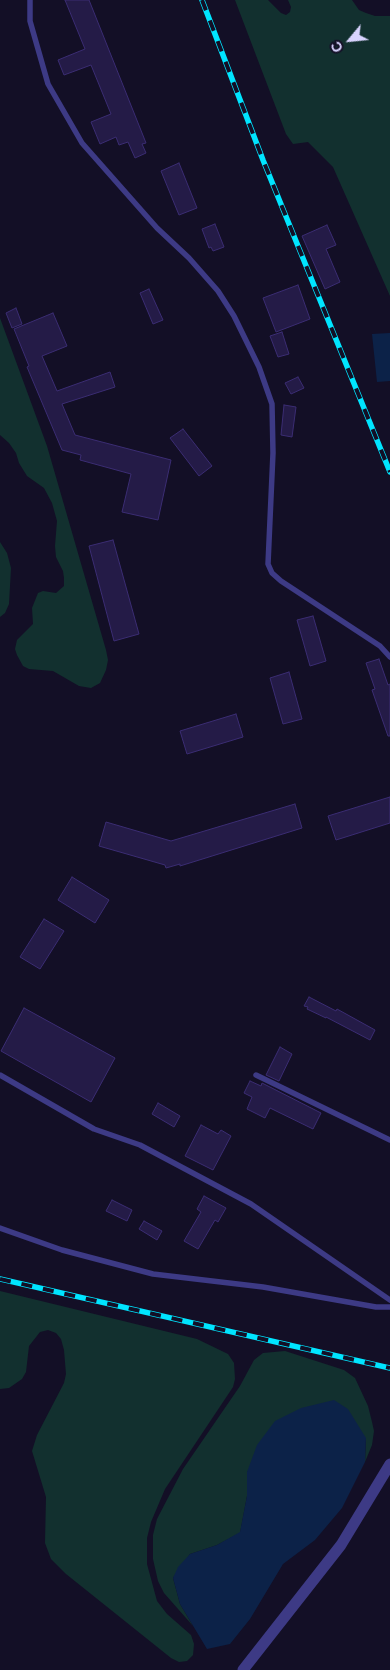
<!DOCTYPE html>
<html>
<head>
<meta charset="utf-8">
<style>
  body { margin:0 }
  #map { position:relative; width:390px; height:1670px; overflow:hidden; background:#130f26; font-family:"DM Sans",sans-serif }
  canvas { display:block }
  .north { position:absolute; left:325px; top:15px; width:50px; height:50px; -webkit-text-stroke:4px #130f26; paint-order:stroke; rotate:242deg; font-size:14px; font-weight:700; line-height:20px; text-align:center; color:#d9d4ff }
  .north::after { content:''; display:block; margin:auto; width:18px; height:22px; background:#d9d4ff; clip-path:polygon(50% 0,100% 100%,50% 72%,0 100%) }
</style>
</head>
<body>
<div id="map">
<canvas width="390" height="1670"></canvas>
<div class="north">С</div>
</div>
<script>
const ctx = document.querySelector('canvas').getContext('2d');
ctx.lineJoin = 'round';
function paint(path, color) { ctx.fillStyle = color; ctx.fill(path, 'evenodd'); }
const shape = rows => new Path2D(rows.map(r => 'M' + r).join(''));
function stroke(path, color, width, dash) { ctx.strokeStyle = color; ctx.lineWidth = width; ctx.lineCap = dash ? 'butt' : 'round'; ctx.setLineDash(dash || []); ctx.stroke(path); }
paint(shape([
  [235,0,268,0,281,13,286,15,290,12,291,7,288,0,352,0,359,10,366,13,375,16,390,16,390,296,333,167,308,142,293,144,286,134],
  [0,318,47,446,106,650,108,660,106,670,100,683,91,688,79,686,53,671,29,669,23,666,17,655,15,649,17,640,33,624,32,608,38,593,43,591,56,593,64,586,64,578,63,571,56,557,55,546,57,521,52,503,44,488,27,476,19,463,16,453,9,443,0,435],
  [0,542,7,553,11,568,9,604,5,613,0,617],
  [0,1291,197,1339,228,1354,234,1363,235,1379,233,1387,165,1489,151,1522,147,1538,147,1564,157,1601,167,1614,191,1635,194,1644,193,1655,187,1661,179,1662,171,1658,66,1574,51,1559,45,1543,46,1497,32,1451,37,1435,64,1383,66,1374,64,1350,61,1339,56,1333,48,1330,40,1332,29,1346,26,1372,22,1379,9,1388,0,1389],
  [285,1351,344,1370,355,1378,368,1406,372,1422,374,1431,372,1445,365,1462,366,1438,247,1472,247,1496,240,1533,217,1545,190,1554,173,1578,180,1604,193,1626,164,1593,158,1581,153,1559,153,1535,157,1519,183,1469,240,1386,254,1360,263,1353]
]), '#12302f');
paint(shape([
  [390,333,390,381,377,382,372,334],
  [334,1400,348,1409,366,1438,365,1462,342,1508,315,1540,283,1564,250,1619,230,1644,207,1649,180,1604,173,1578,178,1567,190,1554,217,1545,240,1532,247,1496,247,1472,257,1445,275,1421,301,1408]
]), '#0c2248');
const building = shape([
  [65,0,89,0,146,143,142,144,146,153,135,158,128,142,119,145,116,137,100,144,91,122,111,114,91,65,64,75,58,60,85,49,65,0],
  [179,163,197,208,179,215,161,171,179,163],
  [215,224,224,247,213,251,211,247,209,248,202,229,215,224],
  [327,225,336,245,326,249,340,282,325,289,302,236,327,225],
  [298,285,310,319,276,332,263,298,298,285],
  [149,289,163,320,153,324,140,293,149,289],
  [16,308,22,324,12,328,6,313,16,308],
  [53,313,67,346,42,356,57,391,110,372,115,387,62,404,75,435,171,460,158,520,122,512,131,474,80,460,81,455,62,450,27,367,29,366,14,329,53,313],
  [282,332,289,354,278,357,270,336,282,332],
  [298,377,304,388,291,394,285,383,298,377],
  [284,405,296,407,292,437,281,435,284,405],
  [183,429,212,466,199,476,170,438,183,429],
  [113,540,139,634,114,641,89,546,113,540],
  [313,616,326,661,310,666,297,620,313,616],
  [379,659,388,685,390,684,390,736,388,736,372,690,375,689,366,663,379,659],
  [289,672,302,719,283,724,270,678,289,672],
  [236,714,243,737,187,754,180,731,236,714],
  [390,797,390,823,336,840,328,816,390,797],
  [295,804,302,828,180,866,180,864,166,868,165,865,99,846,106,822,171,841,295,804],
  [72,877,109,900,95,923,58,900,72,877],
  [44,919,64,931,40,969,20,957,44,919],
  [309,997,336,1011,337,1009,375,1030,370,1040,326,1017,326,1018,307,1009,308,1007,304,1006,309,997],
  [24,1008,115,1058,91,1102,1,1051,24,1008],
  [280,1047,292,1054,279,1081,266,1075,280,1047],
  [250,1081,261,1086,262,1083,321,1113,313,1129,270,1108,265,1118,247,1109,252,1097,244,1093,250,1081],
  [158,1103,180,1116,174,1127,152,1114,158,1103],
  [201,1125,218,1134,221,1130,231,1136,213,1170,185,1156,201,1125],
  [204,1196,226,1208,218,1222,215,1220,198,1249,184,1241,201,1212,197,1209,204,1196],
  [112,1200,132,1210,127,1221,106,1211,112,1200],
  [144,1221,162,1231,157,1240,139,1229,144,1221]
]);
paint(building, '#241b47');
stroke(building, '#3b2d73', 1);
stroke(shape([
  [30,0,30,21,48,84,82,143,157,228,189,258,218,291,234,316,259,367,272,404,273,453,268,564,272,573,281,581,380,646,390,657],
  [0,1075,94,1129,140,1145,251,1204,390,1300],
  [256,1075,390,1140],
  [0,1228,62,1250,153,1274,263,1287,376,1307,390,1307]
]), '#3d3a85', 5.5);
stroke(shape([
  [243,1670,341,1545,390,1464]
]), '#3d3a85', 11);
const rail = shape([
  [202,0,263,160,390,472],
  [0,1279,390,1368]
]);
stroke(rail, '#00e5ff', 5.5);
stroke(rail, '#130f26', 4, [11]);
</script>
</body>
</html>
